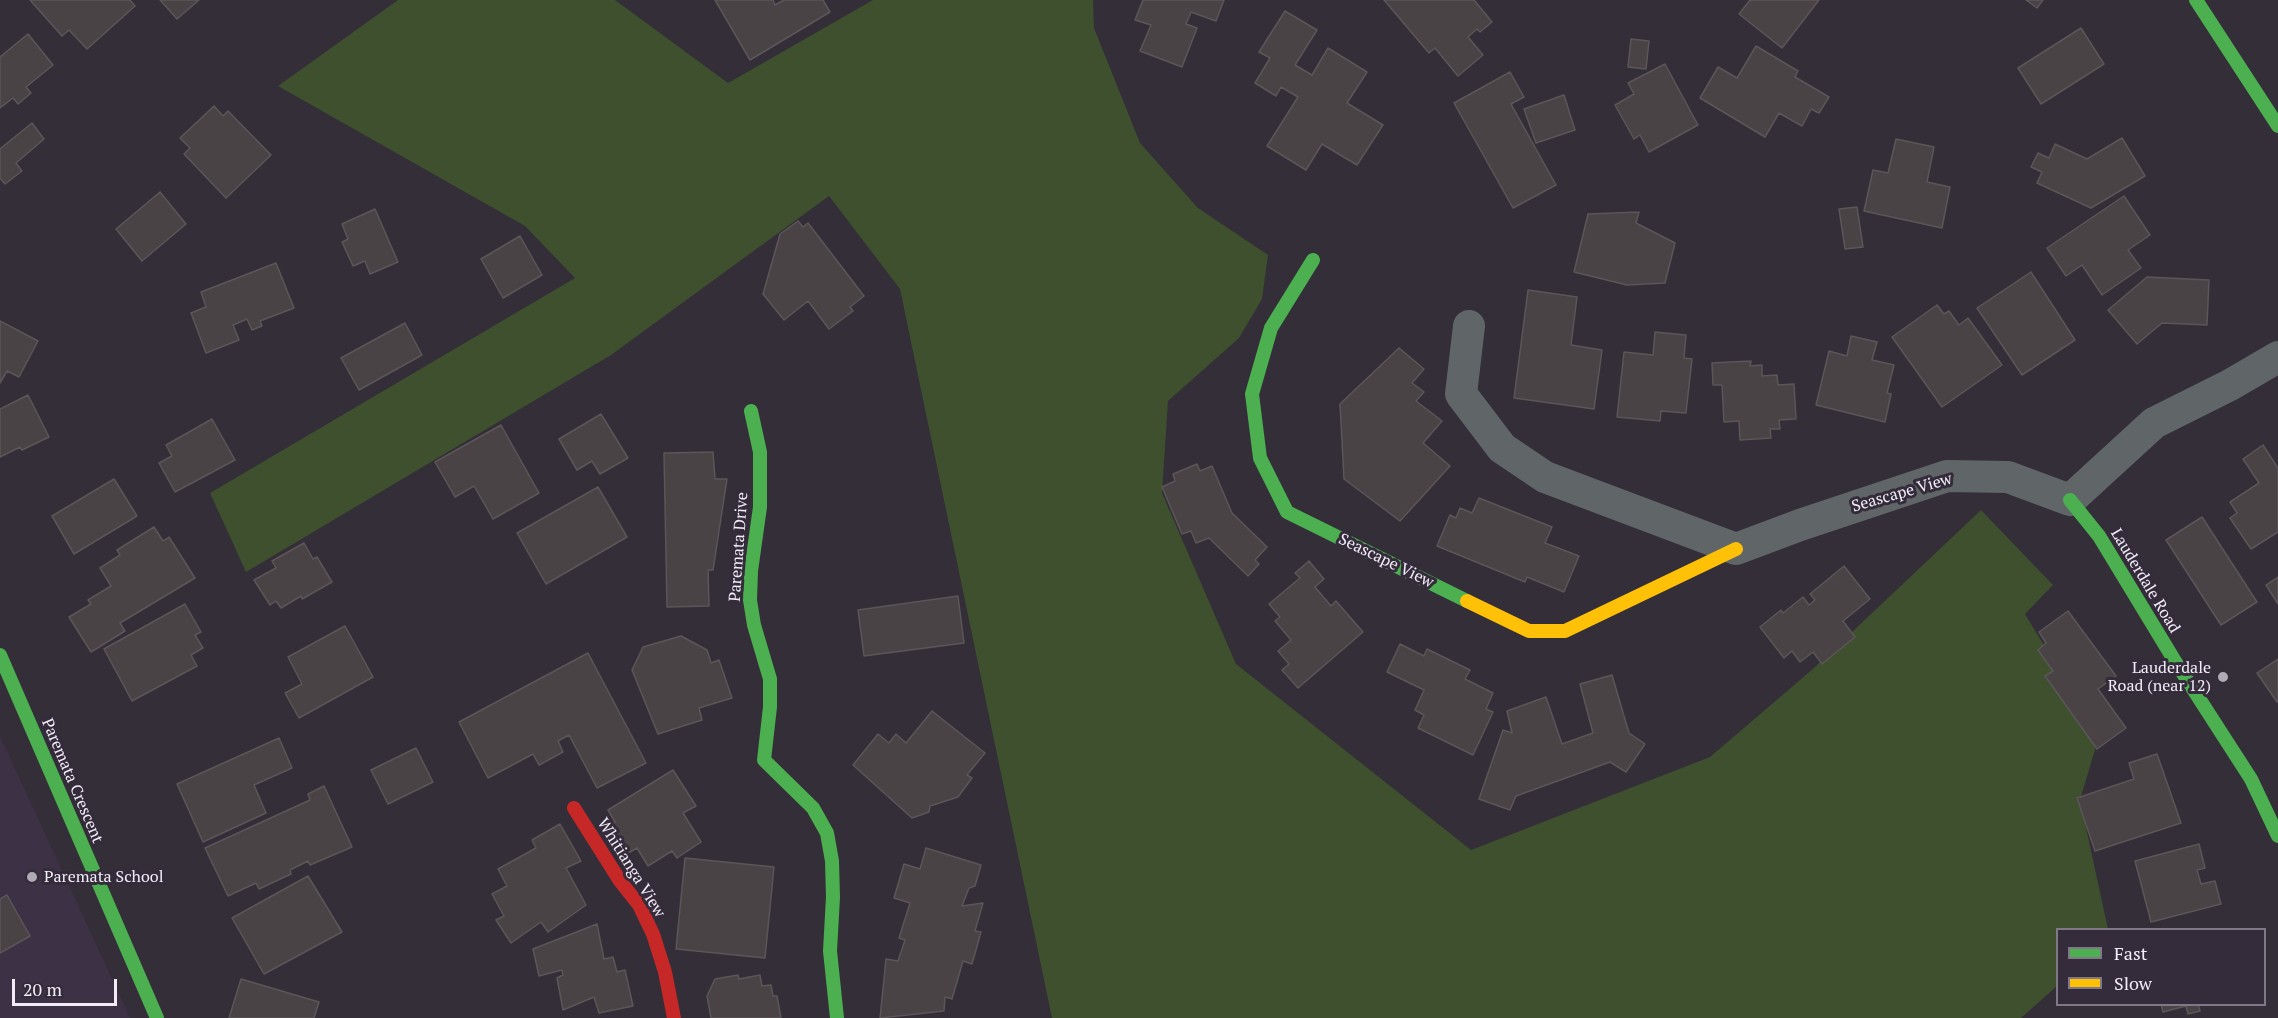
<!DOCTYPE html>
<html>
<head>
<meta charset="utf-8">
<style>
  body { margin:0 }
  #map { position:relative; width:2278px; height:1018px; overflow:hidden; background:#332e38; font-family:"PT Serif",serif }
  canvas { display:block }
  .legend { position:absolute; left:2056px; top:928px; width:210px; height:78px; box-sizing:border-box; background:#342b3b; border:2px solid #807886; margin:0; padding:8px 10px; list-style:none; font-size:18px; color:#f2ecf7 }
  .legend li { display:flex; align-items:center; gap:12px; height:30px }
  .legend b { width:30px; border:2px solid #807886 }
  .scale { position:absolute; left:12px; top:979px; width:105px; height:27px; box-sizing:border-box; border:3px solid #f2ecf7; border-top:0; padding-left:8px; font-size:18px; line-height:21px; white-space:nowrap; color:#f2ecf7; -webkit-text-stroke:4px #342b3b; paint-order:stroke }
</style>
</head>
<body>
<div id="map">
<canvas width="2278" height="1018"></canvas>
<ul class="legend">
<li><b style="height:8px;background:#4caf50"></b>Fast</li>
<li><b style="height:8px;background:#ffc107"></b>Slow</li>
</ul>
<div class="scale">20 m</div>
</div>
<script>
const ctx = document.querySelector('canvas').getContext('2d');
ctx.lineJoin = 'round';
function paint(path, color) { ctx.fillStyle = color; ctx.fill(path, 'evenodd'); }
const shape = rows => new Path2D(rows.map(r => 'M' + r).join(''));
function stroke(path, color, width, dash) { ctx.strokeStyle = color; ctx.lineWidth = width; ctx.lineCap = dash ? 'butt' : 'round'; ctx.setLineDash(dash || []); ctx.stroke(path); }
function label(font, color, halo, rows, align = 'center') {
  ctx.font = font + ' "PT Serif",serif'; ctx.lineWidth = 6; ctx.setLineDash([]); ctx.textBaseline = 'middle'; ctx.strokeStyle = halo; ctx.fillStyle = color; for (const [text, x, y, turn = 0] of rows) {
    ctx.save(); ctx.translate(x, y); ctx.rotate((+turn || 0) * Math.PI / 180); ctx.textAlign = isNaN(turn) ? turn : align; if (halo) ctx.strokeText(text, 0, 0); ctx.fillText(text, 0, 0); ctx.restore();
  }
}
paint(shape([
  [0,736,130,1018,0,1018]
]), '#3d3146');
paint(shape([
  [398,0,615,0,728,83,873,0,1093,0,1094,28,1140,143,1198,208,1268,255,1262,299,1239,338,1168,401,1162,493,1236,664,1471,850,1710,757,1814,668,1981,510,2053,585,2025,614,2099,736,2080,800,2108,929,2058,930,2057,986,2021,1018,1052,1018,900,289,829,196,611,355,246,572,210,493,575,278,525,226,278,86]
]), '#3e502e');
const building = shape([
  [30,0,130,0,135,6,87,49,69,30,62,36,30,0],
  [160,0,199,0,177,19,160,0],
  [715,0,773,0,775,5,784,0,823,0,830,12,750,60,715,0],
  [1143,0,1224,0,1216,21,1191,12,1186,24,1197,28,1182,67,1140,51,1151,25,1135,20,1143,0],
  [1384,0,1474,0,1492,22,1480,32,1477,29,1468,37,1483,55,1458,76,1435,48,1429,53,1384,0],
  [1750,0,1819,0,1782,48,1739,14,1750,0],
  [2026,0,2043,0,2037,8,2026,0],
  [1285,11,1317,30,1295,65,1312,75,1328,48,1367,72,1347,103,1383,125,1357,165,1322,144,1306,170,1267,146,1298,97,1281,87,1276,96,1255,83,1270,58,1259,52,1285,11],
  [2081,28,2104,64,2041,104,2018,68,2081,28],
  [28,34,53,65,26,87,31,93,18,104,13,98,0,108,0,57,28,34],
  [1631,39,1649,41,1646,69,1628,67,1631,39],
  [1756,46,1798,71,1795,77,1829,97,1819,113,1811,109,1802,126,1779,113,1765,137,1700,98,1718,67,1737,78,1756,46],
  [1665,64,1698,125,1649,152,1640,135,1634,139,1615,105,1634,94,1628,83,1665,64],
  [1510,72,1524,97,1511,104,1556,185,1513,208,1454,103,1510,72],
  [1564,95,1575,130,1536,143,1524,109,1564,95],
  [214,106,223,116,228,111,271,155,226,198,184,154,190,148,180,138,214,106],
  [32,123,44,139,16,163,22,171,5,184,0,178,0,149,32,123],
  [2122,138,2145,176,2091,208,2037,183,2042,172,2031,167,2038,153,2049,158,2055,144,2087,159,2122,138],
  [1896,139,1934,147,1927,182,1950,187,1942,228,1864,211,1873,170,1888,173,1896,139],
  [160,192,186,224,142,261,116,229,160,192],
  [2124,196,2150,235,2128,250,2141,268,2102,295,2082,265,2066,276,2047,248,2124,196],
  [1857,207,1863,247,1845,249,1839,209,1857,207],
  [375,209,398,262,370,274,365,261,353,266,342,242,348,239,342,224,375,209],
  [1639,212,1636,223,1675,243,1665,283,1627,285,1574,272,1588,214,1639,212],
  [798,221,803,227,808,223,864,296,850,307,853,311,829,329,808,301,784,320,763,294,780,234,798,221],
  [520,236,542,275,503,298,481,259,520,236],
  [276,263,294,308,260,321,262,326,252,330,247,319,233,325,239,340,206,353,191,313,206,307,201,292,276,263],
  [2031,272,2075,340,2022,375,1977,308,2031,272],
  [2147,277,2209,280,2207,325,2162,323,2137,344,2108,310,2147,277],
  [1528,290,1577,297,1571,345,1602,350,1594,409,1514,398,1528,290],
  [1937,305,1944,314,1949,311,1959,325,1968,318,2002,365,1942,407,1892,337,1937,305],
  [0,321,38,341,19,377,7,371,0,383,0,321],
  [405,323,422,355,359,390,341,358,405,323],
  [1655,332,1686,335,1684,358,1692,359,1686,413,1661,411,1660,421,1617,417,1624,352,1653,355,1655,332],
  [1851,336,1877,342,1872,360,1894,365,1887,393,1891,394,1885,422,1816,405,1829,351,1847,356,1851,336],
  [1399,348,1424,369,1412,383,1424,392,1416,401,1442,421,1423,443,1450,466,1400,521,1344,479,1340,404,1399,348],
  [1751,361,1750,366,1762,365,1762,376,1777,375,1778,385,1794,384,1796,419,1779,420,1780,429,1770,429,1771,438,1740,440,1739,421,1724,422,1722,385,1713,385,1712,363,1751,361],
  [28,395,49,437,22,450,20,447,0,457,0,409,28,395],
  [601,414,628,458,600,474,592,461,577,470,559,439,601,414],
  [212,419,235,460,175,492,159,463,172,456,166,445,212,419],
  [501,425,539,493,493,519,474,486,455,497,435,462,501,425],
  [2263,445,2278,468,2278,532,2251,549,2230,518,2237,513,2230,502,2259,483,2243,459,2263,445],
  [713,452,715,479,727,479,713,570,708,570,709,606,667,607,664,453,713,452],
  [1197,464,1200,471,1212,466,1232,513,1267,547,1255,560,1259,564,1248,576,1209,538,1196,543,1191,531,1182,534,1162,487,1175,481,1173,474,1197,464],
  [114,479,137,516,74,554,52,516,114,479],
  [598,487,627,537,546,584,517,533,598,487],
  [1479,498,1552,527,1545,543,1579,556,1564,592,1527,577,1525,582,1437,546,1450,515,1456,518,1460,508,1472,513,1479,498],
  [2202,517,2257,602,2221,625,2166,540,2202,517],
  [154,527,163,541,169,537,195,578,120,623,125,631,91,652,69,617,91,604,88,600,111,586,100,568,120,555,117,550,154,527],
  [304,543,313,559,317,557,332,582,302,599,301,596,281,608,276,601,270,605,254,580,276,568,272,561,304,543],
  [1309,561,1324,579,1315,587,1331,606,1336,601,1363,632,1298,688,1282,670,1289,664,1278,651,1291,640,1275,621,1280,617,1269,604,1300,578,1295,573,1309,561],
  [1844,566,1870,599,1843,621,1855,637,1822,664,1813,652,1800,662,1792,651,1784,658,1760,627,1781,610,1783,613,1803,597,1809,605,1815,600,1810,594,1844,566],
  [2278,577,2278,604,2266,585,2278,577],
  [958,596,964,643,864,656,858,610,958,596],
  [185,604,201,632,195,635,203,648,191,655,197,666,132,701,104,649,185,604],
  [2068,611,2116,676,2098,689,2126,728,2097,749,2045,676,2053,671,2038,650,2046,643,2039,632,2068,611],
  [345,626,373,677,299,718,285,693,302,684,288,657,345,626],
  [681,636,707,650,711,663,719,660,732,698,699,708,702,720,658,734,632,670,643,647,681,636],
  [1400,644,1424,656,1427,649,1470,670,1465,679,1493,693,1486,709,1493,712,1473,755,1418,728,1424,715,1415,710,1424,690,1387,672,1400,644],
  [588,653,646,763,597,788,569,735,558,741,563,752,539,765,533,754,488,778,459,722,588,653],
  [2278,659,2278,702,2277,702,2257,673,2278,659],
  [1612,675,1629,733,1645,744,1626,772,1610,762,1516,796,1510,810,1479,799,1503,730,1512,733,1507,711,1546,697,1562,744,1593,733,1580,684,1612,675],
  [932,711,985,753,967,775,972,778,958,797,930,806,929,812,912,818,853,765,878,734,889,743,896,734,906,743,932,711],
  [279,738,292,768,254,785,266,813,203,842,177,784,279,738],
  [416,748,433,782,388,804,371,770,416,748],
  [2157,754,2181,823,2095,851,2077,798,2134,779,2129,763,2157,754],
  [673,770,696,806,683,813,701,842,677,858,672,851,648,866,637,848,620,858,602,830,615,822,608,810,673,770],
  [324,786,352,847,310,865,308,861,290,870,291,874,259,889,256,883,228,896,205,848,310,800,308,794,324,786],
  [560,824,581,861,566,868,586,905,548,932,541,922,511,943,496,920,504,916,492,894,507,886,498,869,536,848,532,840,560,824],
  [2199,844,2205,868,2197,870,2201,884,2215,881,2221,904,2151,922,2135,861,2199,844],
  [926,848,981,865,975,886,969,888,962,906,983,903,975,931,981,932,972,964,963,961,952,999,945,997,944,1011,880,1018,886,959,898,961,905,940,899,938,910,903,894,898,904,864,920,869,926,848],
  [685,858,774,867,765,958,676,949,685,858],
  [308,876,342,932,264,974,232,918,308,876],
  [7,895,30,936,0,953,0,899,7,895],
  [597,924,604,959,613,957,617,972,625,970,633,1006,599,1013,594,997,563,1010,557,978,563,975,562,970,539,976,533,949,597,924],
  [738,975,739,979,760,975,762,986,771,985,773,996,777,996,781,1018,711,1018,707,996,715,979,738,975],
  [241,979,319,1002,314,1018,229,1018,241,979],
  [2161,1004,2198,1004,2200,1011,2188,1014,2186,1006,2163,1012,2161,1004]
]);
paint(building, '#494345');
stroke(building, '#5c5658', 1.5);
stroke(shape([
  [1469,326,1461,394,1502,448,1545,477,1736,549,1800,525,1947,476,2008,477,2070,500,2154,423,2230,385,2278,357]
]), '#606668', 32);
stroke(shape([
  [2196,0,2278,126],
  [1313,260,1271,328,1252,394,1260,458,1287,512,1467,601],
  [751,411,760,452,760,507,751,571,750,600,754,625,770,679,770,707,764,760,813,808,827,833,832,861,833,897,830,951,837,1018],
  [2070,500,2099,536,2173,658,2251,779,2278,836],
  [0,655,157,1018]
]), '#4caf50', 14);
stroke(shape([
  [1467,601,1529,631,1565,631,1736,549]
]), '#ffc107', 14);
stroke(shape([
  [574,808,620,881,639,905,653,934,665,972,674,1018]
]), '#c62828', 14);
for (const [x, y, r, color] of [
  [2223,677,6,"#afaab4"],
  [32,877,6,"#afaab4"]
]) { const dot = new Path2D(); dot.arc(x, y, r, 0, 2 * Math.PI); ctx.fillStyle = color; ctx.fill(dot); stroke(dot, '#342b3b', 2); }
label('16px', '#f2ecf7', '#342b3b', [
  ["Seascape View",1902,493,-16],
  ["Paremata Drive",739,547,-86],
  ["Seascape View",1386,561,26],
  ["Lauderdale Road",2145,581,59],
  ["Paremata Crescent",72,781,67],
  ["Whitianga View",631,868,58]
]);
label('16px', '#f2ecf7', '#342b3b', [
  ["Lauderdale",2211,668],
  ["Road (near 12)",2211,686],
  ["Paremata School",44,877,"left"]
], 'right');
</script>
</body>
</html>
